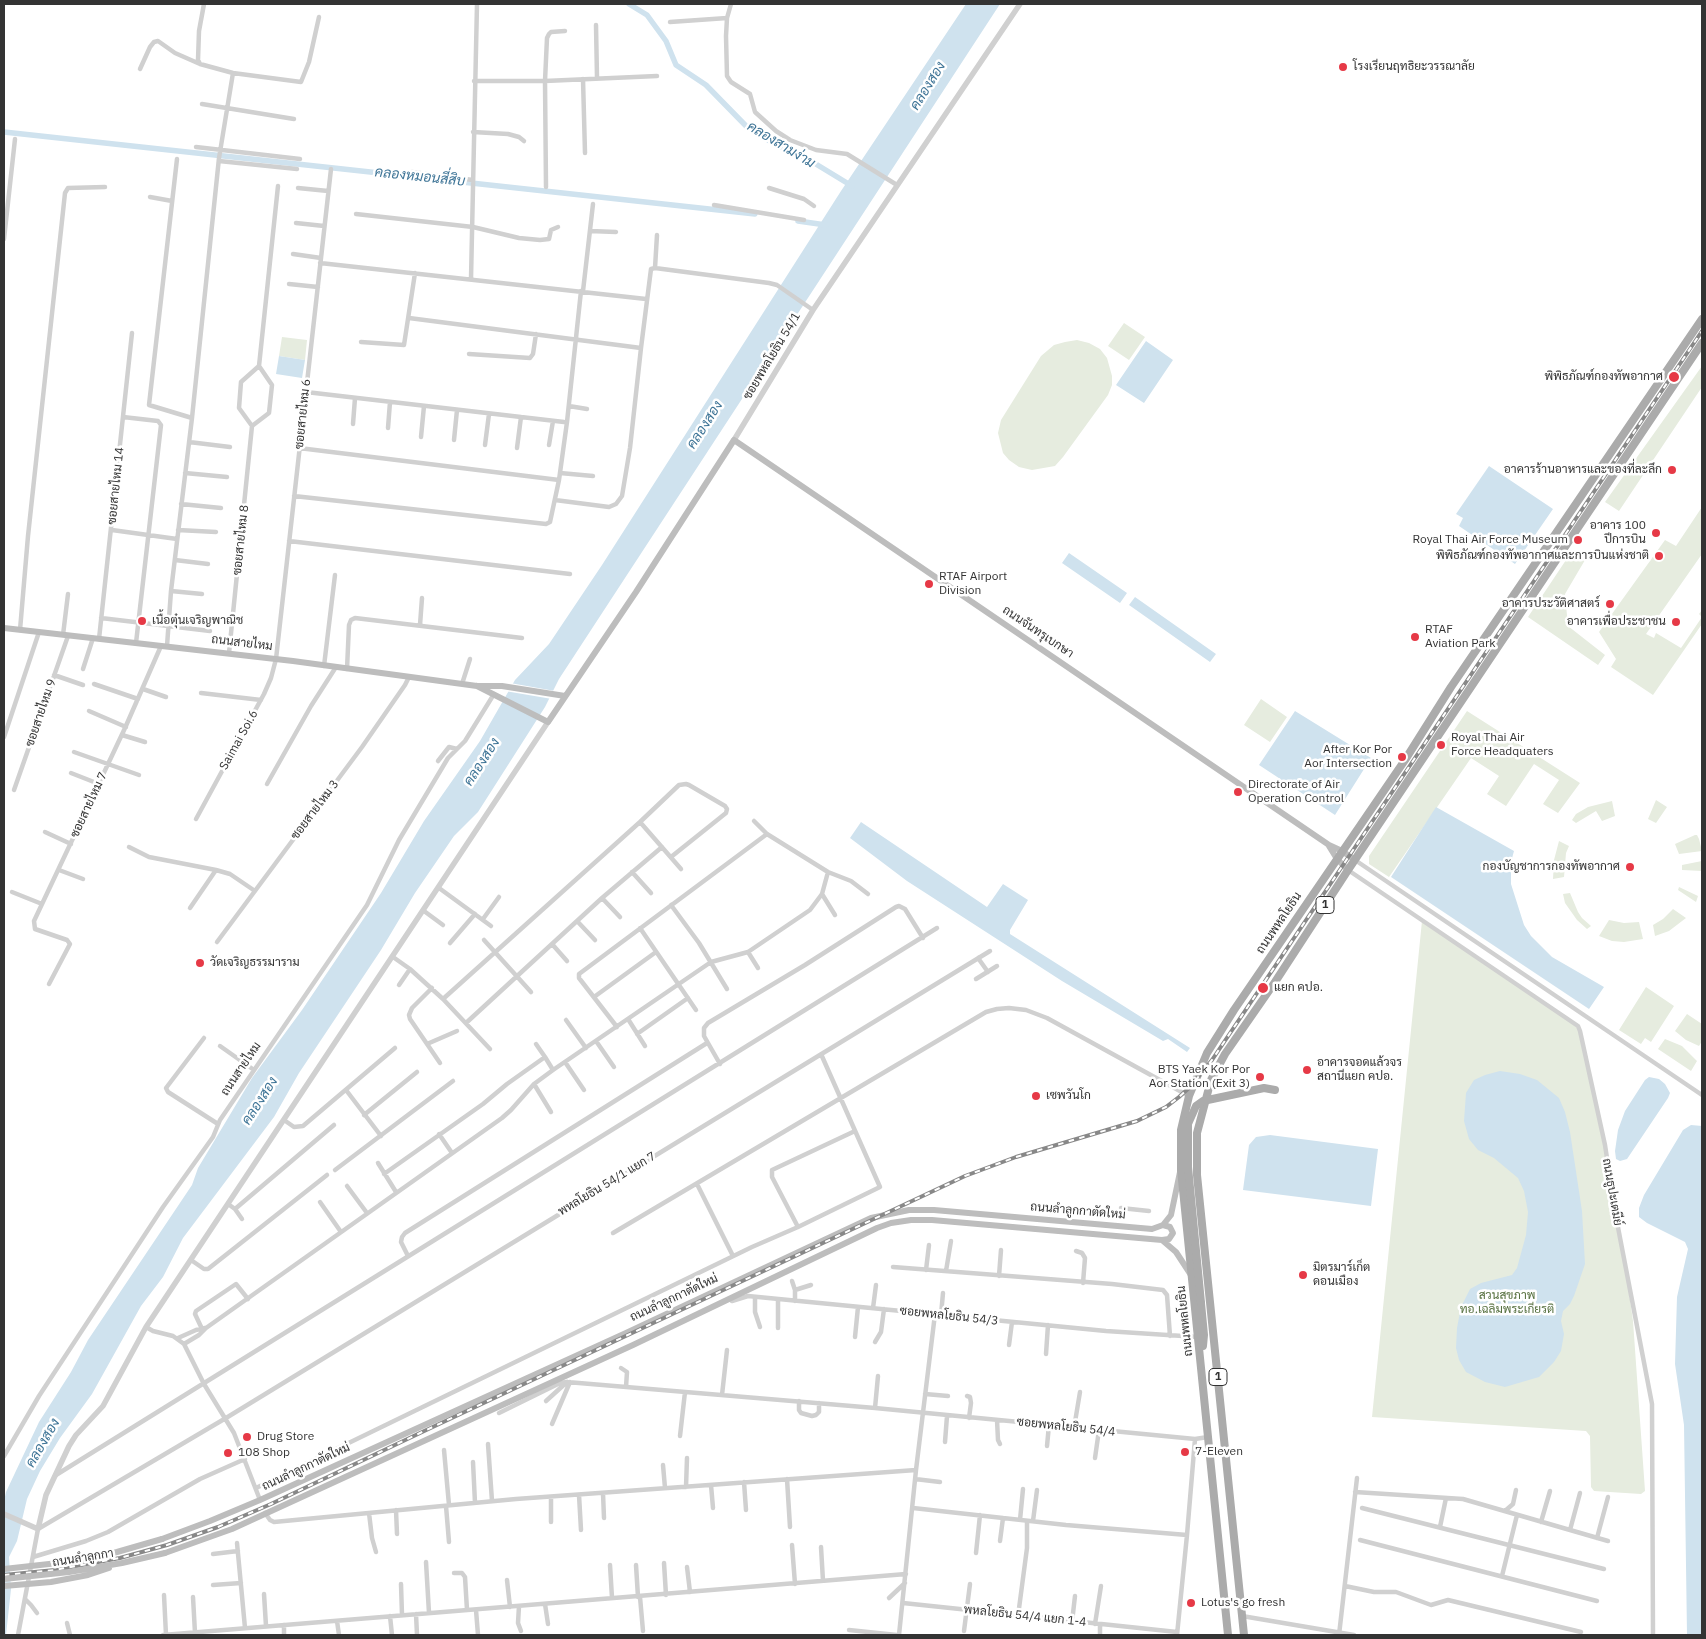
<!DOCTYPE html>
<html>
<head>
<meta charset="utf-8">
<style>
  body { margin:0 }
  #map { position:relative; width:1706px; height:1639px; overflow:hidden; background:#fff; font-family:"IBM Plex Sans",sans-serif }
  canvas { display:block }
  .frame { position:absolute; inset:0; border:5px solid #333; pointer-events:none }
</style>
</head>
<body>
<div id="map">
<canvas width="1706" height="1639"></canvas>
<div class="frame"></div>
</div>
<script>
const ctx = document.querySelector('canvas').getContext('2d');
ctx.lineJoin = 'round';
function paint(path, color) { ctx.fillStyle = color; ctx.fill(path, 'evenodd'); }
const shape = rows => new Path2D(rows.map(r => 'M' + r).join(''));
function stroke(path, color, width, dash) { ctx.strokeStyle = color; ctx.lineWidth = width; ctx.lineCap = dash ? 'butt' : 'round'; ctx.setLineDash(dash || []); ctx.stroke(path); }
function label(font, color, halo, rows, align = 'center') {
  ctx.font = font + ' "IBM Plex Sans",Sarabun,sans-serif'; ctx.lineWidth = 5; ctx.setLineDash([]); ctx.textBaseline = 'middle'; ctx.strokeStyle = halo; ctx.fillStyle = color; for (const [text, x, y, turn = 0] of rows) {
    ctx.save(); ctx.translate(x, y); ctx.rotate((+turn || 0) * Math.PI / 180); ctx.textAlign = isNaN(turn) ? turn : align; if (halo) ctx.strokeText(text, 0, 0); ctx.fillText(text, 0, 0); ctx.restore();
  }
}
paint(shape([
  [1124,323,1145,337,1129,360,1108,346],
  [282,337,307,340,305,360,279,356],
  [1077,340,1089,343,1100,349,1107,358,1112,376,1112,385,1108,395,1063,457,1055,466,1032,470,1019,467,1009,460,1003,453,998,433,1001,420,1041,356,1054,345,1065,342],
  [1702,366,1702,387,1619,511,1605,502],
  [1702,507,1702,554,1646,634,1654,638,1656,633,1681,648,1702,617,1699,614,1702,610,1702,624,1653,695,1611,667,1616,659,1599,632,1665,540,1676,546],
  [1572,551,1585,560,1565,594,1568,626,1605,655,1598,665,1528,617],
  [1261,699,1287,717,1270,742,1244,725],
  [1467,711,1580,783,1558,813,1543,804,1559,780,1534,764,1506,806,1487,794,1499,776,1471,758,1389,877,1369,864,1369,856],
  [1656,800,1667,807,1656,823,1648,819],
  [1612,801,1615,816,1602,821,1596,811,1576,823,1572,820,1576,814,1588,807],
  [1695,835,1697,835,1699,839,1702,851,1679,854,1675,844],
  [1559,841,1569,846,1566,853,1564,877,1553,879,1554,860],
  [1702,861,1702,871,1682,870,1682,865],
  [1679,887,1698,896,1696,902,1678,890],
  [1570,893,1578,912,1582,918,1591,926,1587,929,1577,920,1565,903,1563,894],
  [1673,909,1686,918,1669,931,1655,936,1653,925,1663,919],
  [1609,920,1624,923,1639,922,1643,939,1624,942,1612,941,1599,936],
  [1422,921,1578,1026,1603,1139,1623,1250,1633,1321,1645,1491,1641,1494,1594,1491,1591,1487,1590,1436,1586,1431,1372,1417],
  [1646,987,1674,1006,1651,1042,1645,1038,1641,1044,1619,1030],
  [1687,1014,1702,1024,1702,1041,1699,1046,1686,1040,1675,1031],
  [1665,1039,1682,1046,1697,1061,1691,1071,1658,1049]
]), '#e6ecdf');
paint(shape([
  [966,4,1000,4,559,679,545,707,478,812,454,836,415,893,381,950,299,1073,274,1117,183,1238,163,1277,141,1306,92,1394,60,1438,40,1471,27,1499,17,1541,9,1557,11,1589,6,1635,4,1635,4,1501,6,1492,39,1422,71,1372,88,1340,192,1185,198,1168,252,1078,302,1010,381,893,424,821,480,741,515,680,549,644,602,565,841,191],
  [1146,341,1173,360,1144,403,1116,385],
  [279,356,305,360,302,378,276,374],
  [1489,466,1553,509,1515,564,1459,526,1463,518,1456,514],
  [1069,553,1127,593,1120,603,1062,563],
  [1135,597,1216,654,1210,662,1129,605],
  [1295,711,1371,758,1335,815,1259,765],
  [1436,807,1514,851,1511,862,1511,884,1524,925,1531,936,1552,957,1604,987,1589,1009,1391,877],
  [861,822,987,907,1003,884,1028,900,1010,930,1010,934,1190,1048,1187,1052,1168,1039,1163,1041,1062,981,907,881,850,838],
  [1500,1071,1520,1074,1537,1080,1559,1098,1565,1112,1570,1132,1582,1211,1585,1264,1574,1296,1570,1304,1563,1311,1561,1321,1564,1334,1561,1351,1554,1362,1539,1377,1505,1387,1485,1382,1466,1372,1459,1360,1456,1348,1457,1328,1461,1307,1470,1289,1481,1283,1512,1275,1517,1268,1526,1235,1528,1212,1524,1191,1518,1178,1494,1158,1478,1150,1469,1139,1464,1121,1466,1093,1474,1080,1485,1075],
  [1649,1077,1659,1079,1665,1084,1670,1093,1668,1098,1627,1159,1620,1161,1616,1159,1615,1151,1618,1130,1625,1111,1645,1080],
  [1691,1125,1702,1126,1702,1635,1687,1635,1684,1425,1675,1364,1677,1297,1688,1249,1685,1242,1647,1223,1639,1217,1639,1208,1644,1195,1683,1130],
  [1270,1135,1378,1149,1371,1206,1243,1190,1249,1145,1256,1137]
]), '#cfe2ee');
paint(shape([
  [510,683,555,691,552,699,505,691]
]), '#fff');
stroke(shape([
  [629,4,647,15,666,41,676,65,706,85,748,128,776,145,806,158,852,186],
  [4,132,755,214],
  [798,221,826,225]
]), '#cfe2ee', 5.5);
stroke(shape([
  [204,4,199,31,198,60,200,64,233,73,301,82,309,62,319,17],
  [731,4,727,18,726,36,727,76,731,82,750,94,755,112,776,131,790,140,816,150,847,154,897,185],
  [670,22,727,18],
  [596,25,597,78],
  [140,69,150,47,154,42,158,41,175,53,200,64],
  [583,79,585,153],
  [474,81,545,81,657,76],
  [202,104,294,119],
  [473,132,508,134,519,137,524,141],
  [196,147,300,159],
  [177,159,149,405,192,418],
  [219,161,297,169],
  [412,172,473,180],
  [546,187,545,81,547,38,549,34,551,32,565,31],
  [298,188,328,191],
  [769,188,804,199,814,206],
  [150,197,172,201],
  [714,205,804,220],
  [356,214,473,227,519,238,540,240,549,239,551,230,558,227],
  [296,223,324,226],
  [590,231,616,232],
  [4,239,15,139],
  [293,254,321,258],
  [320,263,646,299],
  [655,268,657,235],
  [471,279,477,4],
  [289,284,318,287],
  [583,291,593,204],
  [409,318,641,348],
  [361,342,404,345,415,273],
  [469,354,530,358,533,354,536,334],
  [306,392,564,422],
  [569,406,587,409],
  [123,417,158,421,161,425,136,643],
  [353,424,355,398],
  [252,426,269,413,272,385,259,366,278,186],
  [388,428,390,402],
  [421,437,424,406],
  [454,440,457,410],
  [189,442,230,447],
  [485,445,489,414],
  [549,445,553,421],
  [299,448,559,480],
  [517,448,521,417],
  [185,473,227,477],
  [560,473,593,476],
  [294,496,546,524,550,522,559,480,567,422,581,291],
  [555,500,609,507,616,504,622,496,630,448,641,348,651,269,655,268,769,283,777,285,813,310],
  [181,504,221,508],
  [112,530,177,539],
  [178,530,216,532],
  [289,541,570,574],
  [175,560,208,564],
  [171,591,202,594],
  [101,618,210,631],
  [420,625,422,598],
  [20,630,28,536,65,193,68,188,105,187],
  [63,635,68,594],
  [99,639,132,333],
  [167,646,171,591,192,418,219,158,233,73],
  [229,653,252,426,239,408,241,382,259,366],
  [324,666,335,575],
  [83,669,93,638],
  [347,669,349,625,351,620,355,618,522,638],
  [54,675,83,685],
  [94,684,138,699],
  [462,684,470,659],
  [143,689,166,697],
  [201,693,261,700],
  [89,711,126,727],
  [122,735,145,742],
  [4,737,39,632],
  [74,752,139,775],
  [438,761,449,747,457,749],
  [71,773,99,784],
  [267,784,311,706,336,667],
  [14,790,68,636],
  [196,819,264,694,271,678,276,659,331,169],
  [754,821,767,834,828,872,851,881,868,894],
  [640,822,681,869],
  [45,832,71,844],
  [129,847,149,857,216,870,230,874,255,891],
  [1355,860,1702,1095],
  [59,870,83,879],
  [1348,870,1578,1026,1580,1031,1605,1145,1616,1217,1652,1404,1653,1635],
  [632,872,651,893],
  [439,888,491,926],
  [12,892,42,904],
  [822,894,835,915],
  [602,898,620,917],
  [671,905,699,943,727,989],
  [190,908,216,870],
  [424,911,443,925],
  [483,919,499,897],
  [577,921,595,940],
  [640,928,696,1010],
  [484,940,531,992],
  [217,942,362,747,405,685,409,677],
  [450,943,475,914],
  [552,944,567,961],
  [748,952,758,968],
  [393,957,410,969,443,999,490,1049],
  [978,958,988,972],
  [976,979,997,966],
  [49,984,70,944,67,940,35,929,34,921,125,728,161,646],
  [399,985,410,969],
  [432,988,412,1008,409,1015,410,1019,440,1063],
  [594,997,656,952],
  [443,999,640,822,679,785,686,784,689,785,725,806,727,809,726,813,671,857],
  [628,1019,645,1046],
  [566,1020,586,1048],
  [466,1023,602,898,662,847],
  [617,1027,579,978,579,974,767,834],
  [637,1034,688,998],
  [204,1038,166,1088,168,1092,218,1124],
  [596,1041,614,1067],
  [427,1044,457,1031],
  [536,1044,545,1057],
  [220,1046,254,1070],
  [565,1062,584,1090],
  [720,1064,704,1036,704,1028,708,1023,805,965,896,907,899,906,905,909,923,938],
  [534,1084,551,1112],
  [346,1090,381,1136],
  [364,1115,417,1072],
  [284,1120,294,1127,303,1126,395,1048],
  [439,1134,452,1153],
  [378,1163,396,1192],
  [335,1170,453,1081],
  [384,1174,483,1104,507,1084,545,1057,553,1070],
  [697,1184,733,1256],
  [347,1186,367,1213],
  [320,1202,341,1232],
  [228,1204,235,1209,242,1219],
  [1121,1208,1149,1211],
  [235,1209,334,1125],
  [798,1227,772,1177,772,1170,855,1131],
  [613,1233,986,1012,997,1009,1009,1008,1026,1010,1047,1018,1189,1096],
  [1076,1251,1082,1253,1085,1258,1083,1283],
  [408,1256,401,1242,402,1237,405,1233,707,1043],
  [191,1260,204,1269,208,1269,327,1175],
  [893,1267,1112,1284,1163,1290,1167,1295,1170,1336],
  [926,1270,929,1245],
  [946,1271,951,1241],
  [999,1276,1001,1250],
  [792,1281,795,1290,795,1301],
  [795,1290,811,1285],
  [755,1297,755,1312,760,1327],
  [778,1299,778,1328],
  [732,1301,748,1296,1106,1331,1198,1337],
  [873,1308,876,1285],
  [941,1315,943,1293],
  [146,1327,153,1331,173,1336,184,1344,204,1384,234,1433,260,1500],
  [203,1331,195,1314,196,1311,236,1284,248,1299],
  [855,1337,858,1307],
  [178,1338,196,1330,205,1328],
  [875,1342,881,1332,884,1309],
  [184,1344,199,1335,206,1328,502,1118,511,1110,534,1084,553,1070,711,962,748,952,810,910,822,894,828,872],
  [1009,1345,1012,1322],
  [1046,1354,1048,1325],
  [621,1368,627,1372,626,1387],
  [925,1394,948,1396],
  [722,1395,727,1350],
  [967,1396,970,1397,971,1403,969,1418],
  [546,1401,567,1382],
  [799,1401,799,1410,801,1413,812,1416,816,1415,819,1412,819,1403],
  [875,1408,878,1376],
  [499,1413,560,1383,567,1382,875,1408,1195,1439,1208,1437],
  [997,1420,998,1440,1000,1444],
  [552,1424,570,1382],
  [1074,1428,1080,1392],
  [680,1436,685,1392],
  [945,1442,947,1416],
  [488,1444,492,1501],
  [1047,1446,1049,1425],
  [444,1450,449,1505],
  [4,1456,39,1396,163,1207,213,1137,220,1120,367,905,399,840,448,758,465,741,494,694],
  [1095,1458,1099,1430],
  [473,1462,475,1503],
  [663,1465,665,1488],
  [56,1475,937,928],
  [787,1479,790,1527],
  [915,1479,940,1482],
  [744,1482,746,1510],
  [711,1485,713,1508],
  [686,1487,687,1458],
  [256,1488,752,1247,798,1227,880,1187,821,1054],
  [1355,1492,1463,1499,1608,1541],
  [603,1493,604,1518],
  [579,1495,581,1530],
  [446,1506,449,1542],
  [913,1508,1066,1525,1187,1535],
  [1362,1508,1604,1569],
  [396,1510,397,1534],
  [1505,1511,1513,1504,1516,1490],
  [265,1513,270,1520,274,1522,516,1499,916,1470],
  [369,1513,372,1538,376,1552],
  [1020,1520,1023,1489],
  [1033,1521,1037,1490],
  [551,1522,551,1497],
  [1541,1522,1550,1491],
  [1440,1527,1446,1498],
  [1570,1530,1580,1493],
  [1597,1538,1608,1497],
  [1360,1540,1597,1601],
  [1000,1541,1003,1518],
  [237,1543,245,1628],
  [792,1545,795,1584],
  [821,1547,823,1581],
  [976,1553,980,1515],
  [213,1554,238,1551],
  [33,1557,86,1541,108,1532,200,1479,245,1459],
  [426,1562,429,1613],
  [664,1563,666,1595],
  [610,1565,612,1598],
  [636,1565,638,1597],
  [687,1567,690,1592],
  [454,1573,462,1573,465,1577,467,1610],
  [1502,1576,1517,1515],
  [507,1580,510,1607],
  [401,1584,402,1615],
  [213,1585,241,1583],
  [1345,1586,1374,1592,1396,1592,1431,1605,1448,1600,1581,1632],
  [264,1594,266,1626],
  [164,1595,166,1635],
  [193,1597,195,1633],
  [640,1597,643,1631],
  [889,1598,905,1583],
  [25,1599,31,1605,37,1613],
  [903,1603,1177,1632],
  [545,1604,548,1624],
  [519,1606,518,1623,521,1631],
  [476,1610,478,1635],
  [416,1614,417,1635],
  [390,1616,392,1635],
  [1018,1616,1027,1548,1027,1521],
  [1242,1616,1354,1635],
  [337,1621,339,1635],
  [1072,1622,1075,1596],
  [67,1623,70,1635],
  [1095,1624,1101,1586],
  [284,1625,284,1635],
  [849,1630,897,1635],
  [964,1631,970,1584],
  [18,1635,38,1529,226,1418,990,951],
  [163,1635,906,1574],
  [899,1635,916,1470,935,1314],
  [1100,1635,1100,1624],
  [1177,1635,1187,1535,1195,1439],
  [1339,1635,1357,1478]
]), '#d0d0d0', 4.5);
stroke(shape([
  [734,440,813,310,1020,4],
  [4,1514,38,1529,46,1495,69,1446,76,1435,103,1406,146,1327,548,722]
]), '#d0d0d0', 5.5);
stroke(shape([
  [4,628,293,661,477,686,502,686,565,696],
  [477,686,548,722,636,592,734,440,1329,845,1342,851,1355,860],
  [1329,846,1337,859,1348,870],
  [1162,1240,1169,1239,1173,1233,1170,1227,1163,1225],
  [162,1539,210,1521,260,1500,626,1333,871,1218,909,1210,934,1210,1152,1229,1163,1225,1171,1215,1180,1172],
  [165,1553,232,1529,633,1345,877,1228,891,1223,911,1220,932,1220,1162,1240,1176,1252,1191,1275]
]), '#bdbdbd', 6);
stroke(shape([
  [1201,1303,1204,1335,1203,1346],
  [1228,1635,1181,1170,1181,1130,1189,1096,1207,1053,1234,1010,1405,760,1451,687,1702,319],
  [1244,1635,1197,1175,1197,1133,1211,1080,1225,1054,1275,982,1348,870,1702,343]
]), '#ababab', 8);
const rail = shape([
  [4,1575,55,1570,120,1558,167,1545,218,1527,271,1504,420,1433,965,1176,1016,1157,1137,1121,1166,1107,1179,1097,1190,1087,1212,1060,1702,331]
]);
stroke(rail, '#888', 4);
stroke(rail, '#fff', 2, [5.5]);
stroke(shape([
  [4,1569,76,1561,117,1552,162,1539],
  [4,1579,69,1572,122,1563,165,1553],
  [4,1586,51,1582,88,1575,109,1568]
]), '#bdbdbd', 6);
stroke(shape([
  [1201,1303,1188,1167,1188,1124,1196,1106,1203,1101,1264,1088,1275,1090]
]), '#ababab', 8);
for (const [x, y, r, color] of [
  [1343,67,5,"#e63946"],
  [1674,377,6,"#e63946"],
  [1672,470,5,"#e63946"],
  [1656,533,5,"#e63946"],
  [1578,540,5,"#e63946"],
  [1659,556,5,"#e63946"],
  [929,584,5,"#e63946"],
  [1610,604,5,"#e63946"],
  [142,621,5,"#e63946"],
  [1676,622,5,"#e63946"],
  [1415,637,5,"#e63946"],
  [1441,745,5,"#e63946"],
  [1402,757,5,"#e63946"],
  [1238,792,5,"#e63946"],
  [1630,867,5,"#e63946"],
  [200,963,5,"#e63946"],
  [1263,988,6,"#e63946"],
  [1307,1070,5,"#e63946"],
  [1260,1077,5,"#e63946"],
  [1036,1096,5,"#e63946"],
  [1303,1275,5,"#e63946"],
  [247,1437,5,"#e63946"],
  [1185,1452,5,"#e63946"],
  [228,1453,5,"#e63946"],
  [1191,1603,5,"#e63946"]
]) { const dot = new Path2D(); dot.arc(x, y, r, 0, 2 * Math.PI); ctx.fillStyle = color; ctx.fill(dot); stroke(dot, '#fff', 2); }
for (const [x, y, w] of [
  [1325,905,18],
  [1218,1377,18]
]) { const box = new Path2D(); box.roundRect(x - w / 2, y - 8.5, w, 17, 4); ctx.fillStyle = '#fff'; ctx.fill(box); stroke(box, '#333', 1); }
label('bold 11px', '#333', null, [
  ["1",1325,905],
  ["1",1218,1377]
]);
label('12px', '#333', '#fff', [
  ["โรงเรียนฤทธิยะวรรณาลัย",1353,67],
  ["พิพิธภัณฑ์กองทัพอากาศ",1663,377,"right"],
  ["อาคารร้านอาหารและของที่ละลึก",1662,470,"right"],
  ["อาคาร 100",1646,526,"right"],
  ["ปีการบิน",1646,540,"right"],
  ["Royal Thai Air Force Museum",1568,540,"right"],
  ["พิพิธภัณฑ์กองทัพอากาศและการบินแห่งชาติ",1649,556,"right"],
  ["RTAF Airport",939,577],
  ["Division",939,591],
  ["อาคารประวัติศาสตร์",1600,604,"right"],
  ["เนื้อตุ๋นเจริญพาณิช",152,621],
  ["อาคารเพื่อประชาชน",1666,622,"right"],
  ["RTAF",1425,630],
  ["Aviation Park",1425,644],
  ["Royal Thai Air",1451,738],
  ["Force Headquaters",1451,752],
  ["After Kor Por",1392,750,"right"],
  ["Aor Intersection",1392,764,"right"],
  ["Directorate of Air",1248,785],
  ["Operation Control",1248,799],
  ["กองบัญชาการกองทัพอากาศ",1620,867,"right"],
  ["วัดเจริญธรรมาราม",210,963],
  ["แยก คปอ.",1274,988],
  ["อาคารจอดแล้วจร",1317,1063],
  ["สถานีแยก คปอ.",1317,1077],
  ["BTS Yaek Kor Por",1250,1070,"right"],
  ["Aor Station (Exit 3)",1250,1084,"right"],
  ["เซพวันโก",1046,1096],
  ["มิตรมาร์เก็ต",1313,1268],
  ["ดอนเมือง",1313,1282],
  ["Drug Store",257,1437],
  ["7-Eleven",1195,1452],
  ["108 Shop",238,1453],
  ["Lotus's go fresh",1201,1603]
], 'left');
label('12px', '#333', '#fff', [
  ["ซอยพหลโยธิน 54/1",772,356,-59],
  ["ซอยสายไหม 6",303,414,-84],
  ["ซอยสายไหม 14",116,486,-84],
  ["ซอยสายไหม 8",241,540,-84],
  ["ถนนจันทรุเบกษา",1038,632,34],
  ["ถนนสายไหม",242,643,7],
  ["ซอยสายไหม 9",41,713,-71],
  ["Saimai Soi.6",239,740,-61],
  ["ซอยสายไหม 7",89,805,-65],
  ["ซอยสายไหม 3",315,810,-53],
  ["ถนนพหลโยธิน",1279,923,-56],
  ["ถนนสายไหม",241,1069,-56],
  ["พหลโยธิน 54/1 แยก 7",607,1184,-31],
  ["ถนนธูปะเตมีย์",1612,1192,80],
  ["ถนนลำลูกกาตัดใหม่",1078,1211,5],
  ["ถนนลำลูกกาตัดใหม่",674,1298,-25],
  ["ซอยพหลโยธิน 54/3",949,1316,6],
  ["ถนนพหลโยธิน",1185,1321,-96],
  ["ซอยพหลโยธิน 54/4",1066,1427,6],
  ["ถนนลำลูกกาตัดใหม่",306,1467,-25],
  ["ถนนลำลูกกา",83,1558,-9],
  ["พหลโยธิน 54/4 แยก 1-4",1025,1616,6]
]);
label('12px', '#56703f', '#fff', [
  ["สวนสุขภาพ",1507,1296],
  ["ทอ.เฉลิมพระเกียรติ",1507,1310]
]);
label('italic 14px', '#3f7597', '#fff', [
  ["คลองสอง",928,86,-58],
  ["คลองสามง่าม",781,145,31],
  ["คลองหมอนสี่สิบ",420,177,6],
  ["คลองสอง",705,425,-57],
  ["คลองสอง",482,762,-57],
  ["คลองสอง",260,1101,-57],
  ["คลองสอง",43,1443,-60]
]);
</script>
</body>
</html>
